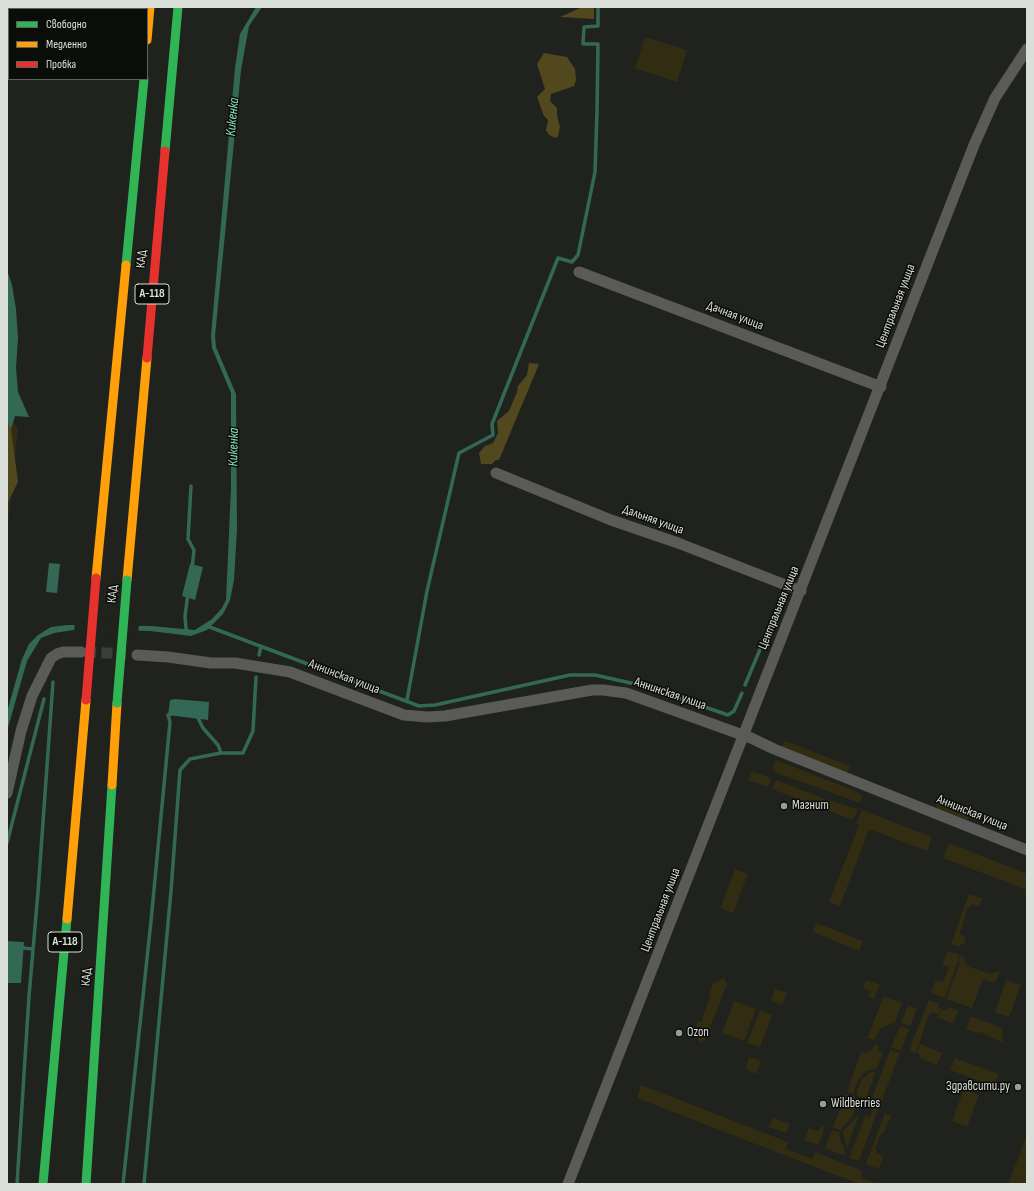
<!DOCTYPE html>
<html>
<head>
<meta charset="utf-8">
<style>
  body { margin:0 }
  #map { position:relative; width:1034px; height:1191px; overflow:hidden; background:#20231d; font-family:"Sofia Sans Condensed",sans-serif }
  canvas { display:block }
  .frame { position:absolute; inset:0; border:8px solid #dbdfd9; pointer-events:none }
  .legend { position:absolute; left:8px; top:8px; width:140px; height:72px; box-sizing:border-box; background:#0b0d09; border:1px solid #5e615c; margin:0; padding:5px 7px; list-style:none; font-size:12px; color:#dbdfd9 }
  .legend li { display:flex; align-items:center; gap:8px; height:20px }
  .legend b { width:20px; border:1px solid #5e615c }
</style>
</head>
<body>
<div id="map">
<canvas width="1034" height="1191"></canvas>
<div class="frame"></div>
<ul class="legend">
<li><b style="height:5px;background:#30b455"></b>Свободно</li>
<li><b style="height:5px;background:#ff9f0a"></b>Медленно</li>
<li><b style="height:5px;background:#e5322d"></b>Пробка</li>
</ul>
</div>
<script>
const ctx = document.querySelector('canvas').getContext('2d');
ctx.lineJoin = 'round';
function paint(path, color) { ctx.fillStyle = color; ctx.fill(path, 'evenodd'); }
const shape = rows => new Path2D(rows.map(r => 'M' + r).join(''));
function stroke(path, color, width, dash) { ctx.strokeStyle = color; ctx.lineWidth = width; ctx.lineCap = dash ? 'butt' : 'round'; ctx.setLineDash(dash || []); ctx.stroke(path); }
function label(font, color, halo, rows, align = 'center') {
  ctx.font = font + ' "Sofia Sans Condensed",sans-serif'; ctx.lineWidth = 3; ctx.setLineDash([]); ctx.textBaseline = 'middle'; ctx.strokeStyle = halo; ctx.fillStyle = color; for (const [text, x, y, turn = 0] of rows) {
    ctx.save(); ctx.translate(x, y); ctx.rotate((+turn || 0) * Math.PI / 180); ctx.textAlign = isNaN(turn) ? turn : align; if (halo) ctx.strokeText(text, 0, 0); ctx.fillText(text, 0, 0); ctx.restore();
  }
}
paint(shape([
  [7,7,88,7,87,9,9,9,9,60,7,61],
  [645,37,687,50,677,82,635,68],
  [7,396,13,422,18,428,7,536],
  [785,741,850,766,847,772,844,772,780,748],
  [776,760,860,793,862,796,860,803,777,773,772,769],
  [752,771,771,778,768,787,748,780],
  [776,780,825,799,821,808,772,789],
  [828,800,858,809,853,820,825,809],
  [938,800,974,813,967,820,937,808,936,806],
  [862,810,932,837,927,851,856,824],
  [859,825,869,829,840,906,829,902],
  [949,843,1027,874,1027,890,943,858],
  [735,869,748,874,733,913,720,908],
  [969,894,982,898,979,907,972,904,970,908,968,907,960,933,966,938,963,945,960,944,959,947,951,944],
  [816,923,863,941,859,951,813,932],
  [948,951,960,955,945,998,931,993,936,980,943,982,949,967,942,964],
  [961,956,963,957,967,966,990,974,1000,971,995,983,983,979,972,1008,946,999,960,963,958,962],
  [724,978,727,984,705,1040,700,1043,694,1031,698,1021,701,1022,711,994,709,993,713,983],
  [866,980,880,985,874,999,869,997,871,991,863,988],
  [1006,980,1021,985,1009,1017,995,1012],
  [775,989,787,993,782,1005,771,1001],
  [884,996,902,1003,895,1022,881,1028,874,1040,867,1038],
  [929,1000,940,1004,938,1007,941,1009,939,1015,932,1012,931,1015,929,1014,916,1053,909,1050],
  [734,1001,756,1009,744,1041,722,1033],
  [908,1005,917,1009,910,1026,901,1023],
  [948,1007,958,1011,953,1023,937,1018,942,1009,947,1011],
  [760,1010,772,1015,760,1047,747,1043],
  [971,1016,1002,1028,1003,1043,978,1031,977,1033,966,1029],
  [900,1026,909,1029,901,1051,891,1047],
  [875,1044,879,1046,877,1050,883,1053,877,1068,866,1071,859,1078,855,1087,854,1094,847,1092,861,1053,870,1051],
  [920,1044,942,1053,937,1065,920,1058,921,1055,917,1053],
  [890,1050,900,1053,880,1105,871,1101],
  [749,1057,761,1061,756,1074,745,1069],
  [955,1058,999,1074,996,1082,990,1085,950,1070],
  [876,1071,866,1099,857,1096,857,1090,862,1079,869,1073],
  [641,1085,788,1142,786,1149,812,1159,815,1152,863,1171,861,1178,877,1184,859,1184,637,1098],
  [964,1089,979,1095,967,1127,952,1121],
  [846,1094,855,1098,854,1112,852,1117,840,1130,833,1127],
  [874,1106,879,1107,859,1161,849,1158,865,1116,870,1117],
  [885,1113,891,1116,883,1134,881,1134,875,1149,877,1150,876,1153,883,1156,879,1169,866,1164],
  [856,1117,858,1118,847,1148,843,1132],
  [773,1118,790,1124,786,1133,769,1127],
  [822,1126,825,1127,818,1145,804,1140,809,1128,818,1131],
  [832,1130,840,1132,839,1136,845,1152,844,1156,825,1148],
  [1027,1135,1027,1184,1008,1184]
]), '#312c12');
paint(shape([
  [579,7,594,7,594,19,560,17,580,8],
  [544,53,567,57,575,69,576,80,574,86,551,94,550,101,557,108,557,116,560,127,558,136,556,138,549,135,546,130,548,120,544,116,537,97,545,89,537,64],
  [529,363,539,364,499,460,496,460,492,464,481,464,479,453,485,446,493,443,498,433,497,421,509,411,517,392,518,386,527,375],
  [7,421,11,429,18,482,7,504]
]), '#51481d');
paint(shape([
  [256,7,262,7,249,26,241,70,215,336,216,347,236,394,237,530,234,580,230,600,223,614,207,630,191,636,150,631,81,629,54,633,41,638,27,661,7,731,7,712,22,659,29,644,38,635,51,627,67,625,151,626,195,630,212,619,222,608,226,600,231,489,231,393,212,348,211,335,235,68,240,34],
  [7,270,12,285,16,309,18,338,16,368,18,392,29,417,15,416,11,429,7,421],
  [49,563,60,564,57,593,46,592],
  [190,564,203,567,195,600,182,596],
  [175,699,209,702,208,720,168,715,170,700],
  [7,941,24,942,21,983,7,983]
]), '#326855');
paint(shape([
  [75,623,139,624,138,633,74,632]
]), '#20231d');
stroke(shape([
  [191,486,188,539,194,550,192,569],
  [188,593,185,616,186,629,189,633],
  [207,626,419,706,435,705,570,675,595,675,644,686,728,715,734,711,742,693],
  [259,655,261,646],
  [745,685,783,595],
  [407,700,427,591,459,453,493,435,492,424,558,258,572,262,578,255,595,172,597,111,598,44,583,44,584,27,598,26,598,7],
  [198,718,203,728,218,745,221,753],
  [7,843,44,699],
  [23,948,33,949],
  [17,1184,29,996,38,892,53,682],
  [123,1184,151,921,170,722,168,715,172,714],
  [144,1184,171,891,180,770,190,759,221,753,243,753,253,731,256,677]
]), '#326855', 3.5);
stroke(shape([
  [85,652,126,654]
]), '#3c3f39', 11, [11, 5.5]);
stroke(shape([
  [579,272,881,387],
  [496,473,611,520,678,543,801,591],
  [137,655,168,657,211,663,235,663,290,672,404,715,427,717,445,716,592,690,603,690,626,693,751,738,774,749,1027,850],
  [7,793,21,731,32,696,51,658,57,654,63,652,81,652],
  [568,1184,974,145,995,98,1027,49]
]), '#5a5a58', 11);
stroke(shape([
  [165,151,178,7],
  [126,265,144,79],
  [43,1184,67,919],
  [86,1184,112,785]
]), '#30b455', 9);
stroke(shape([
  [147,40,150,7],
  [96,578,126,265],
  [127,580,147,358],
  [112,785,117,703],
  [67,919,86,700]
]), '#ff9f0a', 9);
stroke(shape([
  [147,358,165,151]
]), '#e5322d', 9);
stroke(shape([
  [117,703,127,580]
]), '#30b455', 9);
stroke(shape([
  [86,700,96,578]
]), '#e5322d', 9);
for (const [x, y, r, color] of [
  [784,806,4,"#9a9d97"],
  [679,1033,4,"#9a9d97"],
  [1018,1087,4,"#9a9d97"],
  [823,1104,4,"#9a9d97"]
]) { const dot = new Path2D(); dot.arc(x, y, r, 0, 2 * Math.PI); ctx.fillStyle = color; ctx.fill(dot); stroke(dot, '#0b0d09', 1.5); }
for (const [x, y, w] of [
  [152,294,34],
  [65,942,34]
]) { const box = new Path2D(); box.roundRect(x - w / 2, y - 10, w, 20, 3); ctx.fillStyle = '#0b0d09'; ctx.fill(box); stroke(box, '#dbdfd9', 1); }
label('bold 12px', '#dbdfd9', null, [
  ["А-118",152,294],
  ["А-118",65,942]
]);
label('13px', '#dbdfd9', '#0b0d09', [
  ["КАД",142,259,-85],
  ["Центральная улица",896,306,-69],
  ["Дачная улица",735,316,21],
  ["Дальняя улица",653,520,20],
  ["КАД",113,594,-85],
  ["Центральная улица",779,608,-68],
  ["Аннинская улица",344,677,21],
  ["Аннинская улица",670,694,19],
  ["Аннинская улица",972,813,22],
  ["Центральная улица",661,910,-69],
  ["КАД",87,977,-86]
]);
label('13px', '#dbdfd9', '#0b0d09', [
  ["Магнит",792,806],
  ["Ozon",687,1033],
  ["Здравсити.ру",1010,1087,"right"],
  ["Wildberries",831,1104]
], 'left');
label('italic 14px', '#86e2c2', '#0b0d09', [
  ["Кикенка",233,117,-85],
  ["Кикенка",234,447,-89]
]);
</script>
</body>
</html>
